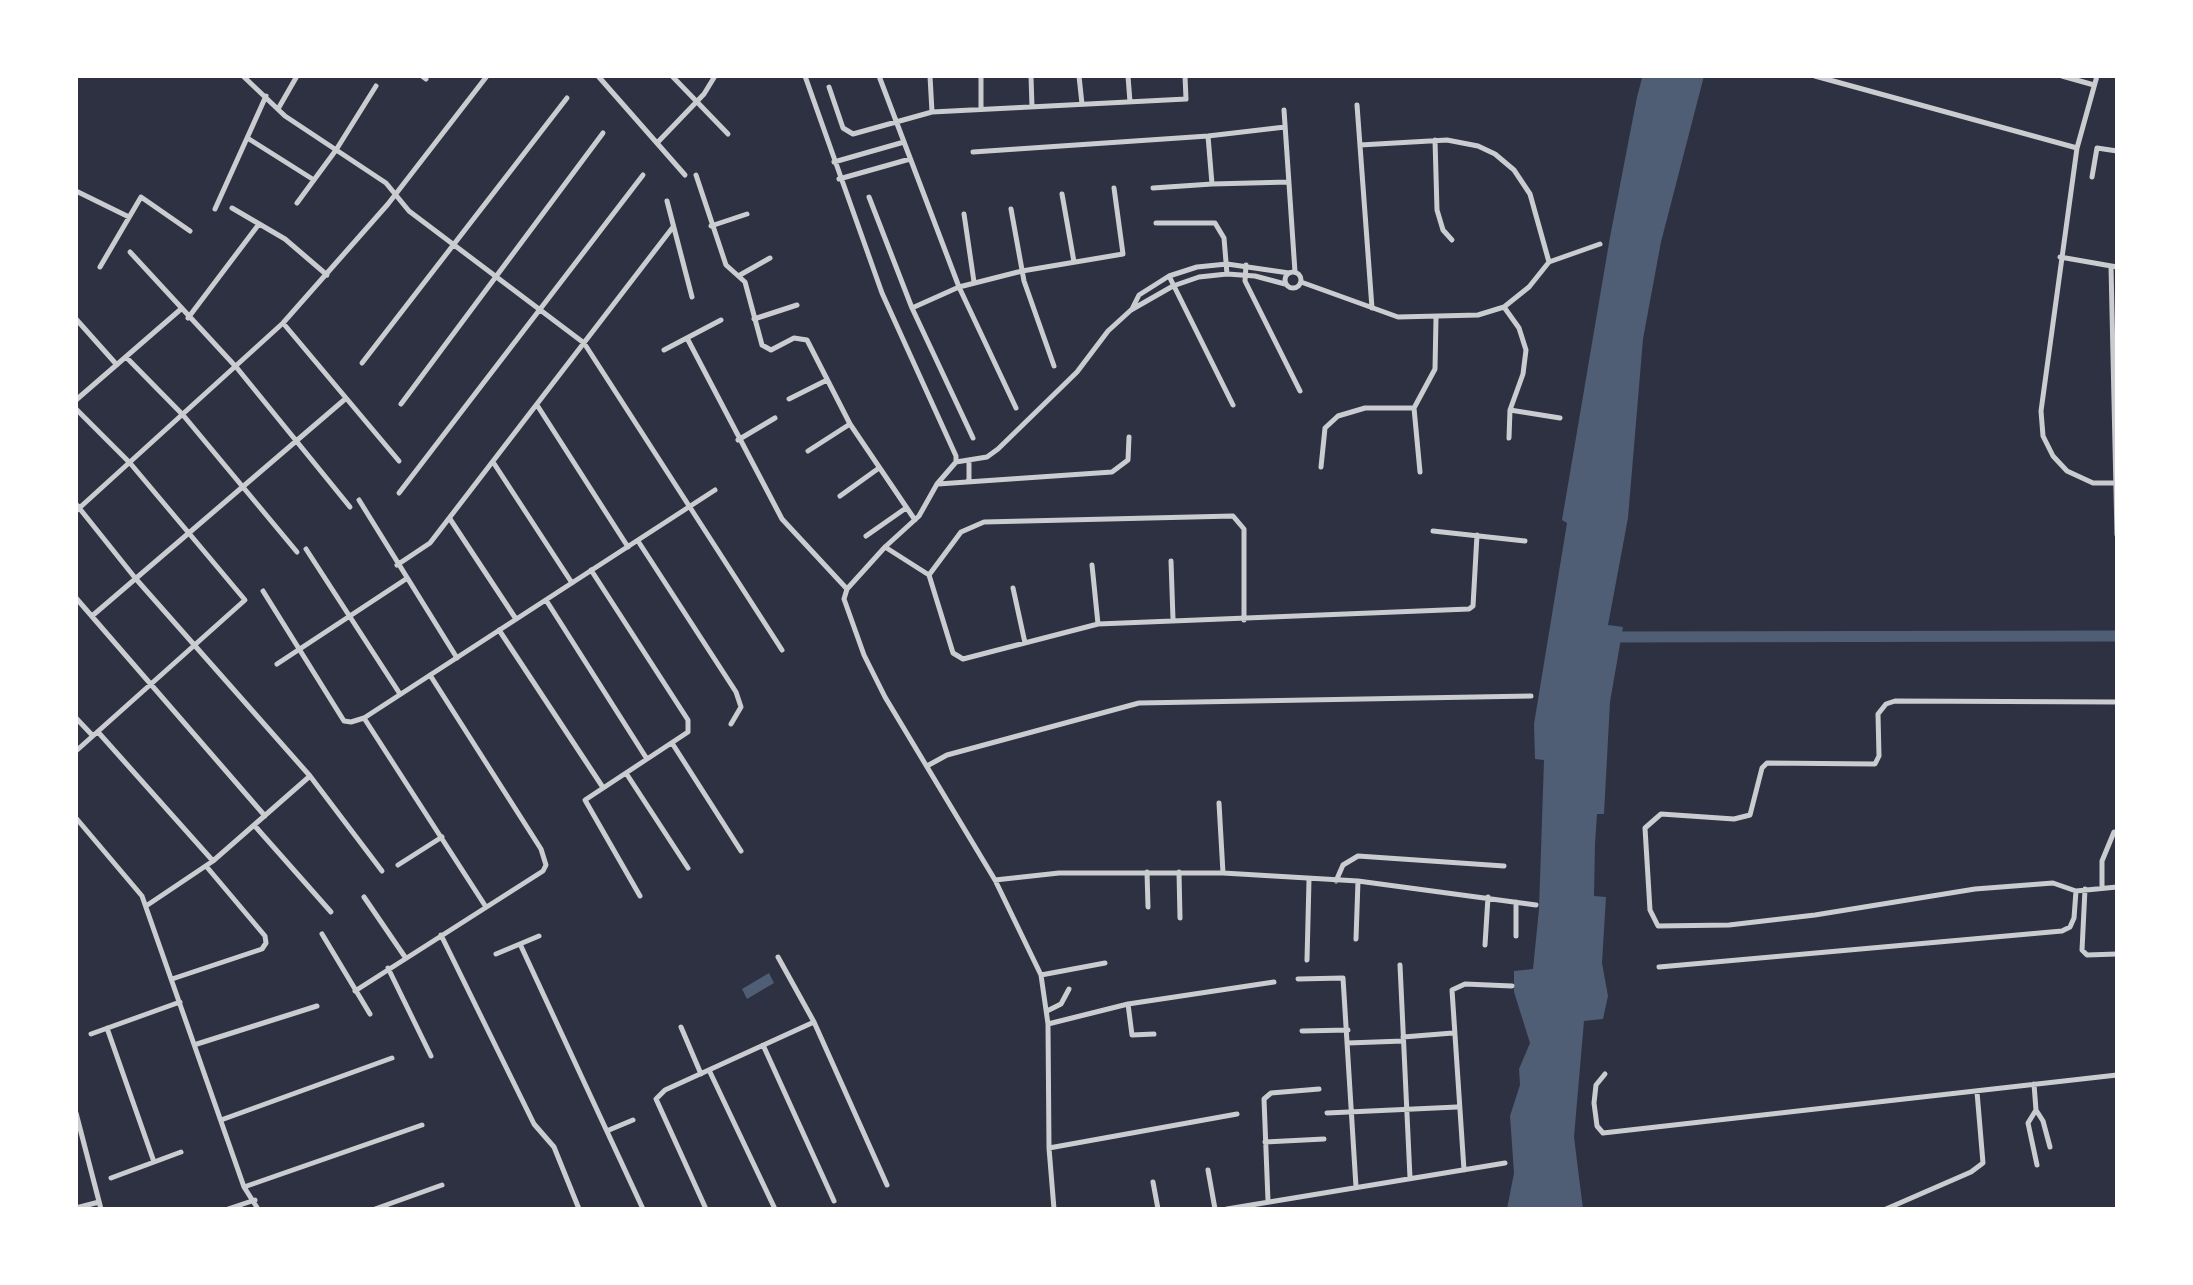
<!DOCTYPE html>
<html>
<head>
<meta charset="utf-8">
<style>
  body { margin:0 }
  #map { position:relative; width:2193px; height:1285px; overflow:hidden; background:#2d3142; font-family:Helvetica,sans-serif }
  canvas { display:block }
  .frame { position:absolute; inset:0; border:78px solid #fff; pointer-events:none }
</style>
</head>
<body>
<div id="map">
<canvas width="2193" height="1285"></canvas>
<div class="frame"></div>
</div>
<script>
const ctx = document.querySelector('canvas').getContext('2d');
ctx.lineJoin = 'round';
function paint(path, color) { ctx.fillStyle = color; ctx.fill(path, 'evenodd'); }
const shape = rows => new Path2D(rows.map(r => 'M' + r).join(''));
function stroke(path, color, width, dash) { ctx.strokeStyle = color; ctx.lineWidth = width; ctx.lineCap = dash ? 'butt' : 'round'; ctx.setLineDash(dash || []); ctx.stroke(path); }
paint(shape([
  [1651,76,1704,76,1661,242,1643,339,1628,518,1608,625,1623,627,1610,702,1604,814,1597,814,1595,844,1594,896,1606,897,1602,963,1608,996,1603,1019,1584,1021,1574,1137,1583,1209,1507,1209,1514,1173,1510,1116,1520,1085,1519,1069,1530,1043,1514,992,1514,971,1533,969,1539,909,1544,760,1535,759,1534,724,1567,523,1562,520,1610,237,1637,97,1642,78],
  [769,973,774,983,747,999,742,989]
]), '#4f5d75');
stroke(shape([
  [1610,637,2117,636]
]), '#4f5d75', 11);
stroke(shape([
  [243,76,285,116,386,183,409,211,584,343,782,650],
  [422,76,426,79],
  [598,76,685,175],
  [672,76,728,134],
  [805,76,882,293,956,456,956,462,937,484,919,516,885,547,847,589,844,599,864,655,885,697,995,880,1041,975,1048,1024,1049,1148,1054,1209],
  [930,76,932,112],
  [981,76,981,109],
  [1031,76,1032,107],
  [1079,76,1082,104],
  [1128,76,1130,102],
  [1815,76,2077,148,2041,411,2043,436,2053,456,2067,471,2093,483,2117,483],
  [2062,76,2094,85],
  [829,87,843,128,853,134,932,112,1186,99,1185,76],
  [1357,105,1372,308],
  [278,109,297,76],
  [1284,110,1295,272],
  [1208,136,1212,184,1289,182],
  [249,139,314,180],
  [1435,140,1437,210,1443,230,1452,240],
  [657,143,704,94,715,76],
  [2077,148,2097,76],
  [973,152,1208,136,1285,127],
  [834,162,904,142],
  [696,175,726,265,745,282,762,345,771,350,794,338,807,340,850,424,915,520],
  [2092,177,2097,148,2117,151],
  [839,179,910,159],
  [1153,188,1212,184],
  [76,191,129,217],
  [1062,194,1074,262],
  [869,197,912,308,959,287,879,76],
  [667,201,692,297],
  [297,203,336,150,376,86],
  [232,208,285,239,327,275],
  [215,209,266,96],
  [1011,209,1024,281,1054,366],
  [964,214,974,282],
  [1156,223,1215,223,1224,238,1227,274],
  [711,226,747,214],
  [130,252,237,368,350,507],
  [2060,257,2117,267],
  [1549,262,1600,244],
  [1246,265,1245,281,1300,391],
  [2111,266,2117,535],
  [100,267,141,197,190,231],
  '1285 280a8 8 0 1 1 16 0a8 8 0 1 1-16 0Z',
  [740,275,770,258],
  [1169,276,1233,405],
  [1301,282,1398,317,1478,315,1504,307,1529,287,1549,262,1530,194,1514,170,1495,154,1478,146,1447,140,1360,145],
  [1504,307,1519,328,1526,350,1523,374,1510,410,1509,438],
  [912,308,973,438],
  [1132,309,1139,295,1169,276,1197,267,1227,264,1289,273],
  [188,318,259,224],
  [76,319,117,365],
  [754,319,797,305],
  [283,323,399,461],
  [687,338,782,519,847,589],
  [664,350,721,320],
  [126,357,183,415,297,552],
  [362,363,567,98],
  [789,399,827,380],
  [76,400,181,309],
  [401,404,603,133],
  [537,405,628,547],
  [1016,408,959,287,1022,271,1123,254,1114,188],
  [1414,408,1420,472],
  [76,409,130,463,245,600,76,751],
  [1510,410,1560,418],
  [738,440,775,418],
  [808,451,850,424],
  [493,462,572,583],
  [956,462,987,457,998,449,1077,372,1108,331,1131,310,1173,286,1199,277,1227,274,1255,276,1285,284],
  [1321,467,1325,428,1338,416,1365,408,1414,408,1435,369,1436,318],
  [969,481,969,460],
  [938,484,1112,472,1128,460,1129,437],
  [399,493,643,175],
  [840,496,879,468],
  [359,500,457,658],
  [76,504,136,579,310,776,213,861,146,906],
  [76,511,283,323,388,204,487,76],
  [450,519,516,619],
  [1433,531,1525,541],
  [866,536,906,508],
  [638,541,736,692,741,707,731,724],
  [885,547,929,575,953,653,963,659,1098,624,1469,609,1473,606,1477,535],
  [306,549,400,694],
  [1171,561,1173,619],
  [397,565,430,543,673,227],
  [1092,565,1098,624],
  [591,570,688,720,688,732,585,800,640,896],
  [929,575,961,532,984,522,1233,516,1244,529,1244,620],
  [1013,588,1025,643],
  [263,591,344,721,351,722,364,718,715,490],
  [76,598,265,816],
  [546,600,647,759],
  [92,616,344,400],
  [499,630,602,786],
  [277,664,406,579],
  [76,718,93,736],
  [364,718,486,907],
  [98,732,213,861],
  [672,743,741,851],
  [927,766,947,755,1139,703,1531,696],
  [626,773,688,868],
  [310,776,382,871],
  [1219,803,1223,873],
  [76,818,142,896,244,1187,258,1209],
  [254,825,331,912],
  [398,865,442,837],
  [1147,872,1148,907],
  [1179,872,1180,918],
  [995,880,1059,873,1223,873,1358,881,1536,905],
  [1336,881,1343,865,1358,856,1504,866],
  [2102,887,2102,861,2114,832],
  [2085,889,2082,950,2087,955,2117,954],
  [2076,891,2053,883,1975,889,1815,915,1729,925,1658,926,1650,910,1645,828,1661,814,1734,819,1750,815,1762,768,1767,763,1875,764,1879,756,1878,714,1886,704,1895,701,2117,702],
  [364,897,405,957],
  [322,934,370,1014],
  [441,935,534,1124,554,1147,579,1209],
  [1516,936,1516,902],
  [1356,939,1358,881],
  [520,944,643,1209],
  [1485,945,1488,897],
  [496,954,539,936],
  [778,957,814,1022,887,1185],
  [1307,960,1309,880],
  [1400,965,1410,1178],
  [1659,967,2062,931,2070,927,2074,918,2076,891,2117,887],
  [388,968,431,1056],
  [1041,975,1105,963],
  [172,979,262,949,266,943,265,936,206,866],
  [1298,979,1343,978,1356,1187],
  [355,991,543,871,546,865,541,849,430,675],
  [1128,1004,1132,1035,1154,1034],
  [1047,1011,1061,1004,1069,989],
  [1048,1024,1128,1004,1274,982],
  [681,1027,701,1074],
  [107,1028,154,1162],
  [1302,1031,1348,1030],
  [91,1034,180,1002],
  [1403,1037,1453,1033],
  [1348,1043,1403,1041],
  [197,1044,317,1006],
  [763,1045,834,1201],
  [709,1070,775,1209],
  [1605,1074,1596,1085,1594,1103,1597,1126,1603,1133,2117,1075],
  [2034,1084,2036,1110,2028,1123,2037,1165],
  [2036,1110,2043,1121,2050,1147],
  [76,1113,101,1209],
  [1327,1113,1457,1107],
  [221,1120,392,1058],
  [609,1130,633,1120],
  [1265,1142,1324,1139],
  [1049,1148,1237,1114],
  [1208,1170,1215,1209],
  [1464,1170,1452,990,1465,984,1512,986],
  [111,1178,181,1152],
  [1153,1182,1158,1209],
  [244,1187,422,1125],
  [1268,1201,1264,1099,1271,1093,1319,1089],
  [76,1208,99,1202],
  [228,1209,255,1200],
  [375,1209,442,1185],
  [706,1209,656,1099,665,1090,814,1022],
  [1227,1209,1505,1163],
  [1886,1209,1971,1172,1983,1163,1977,1092]
]), '#caccd0', 5);
</script>
</body>
</html>
